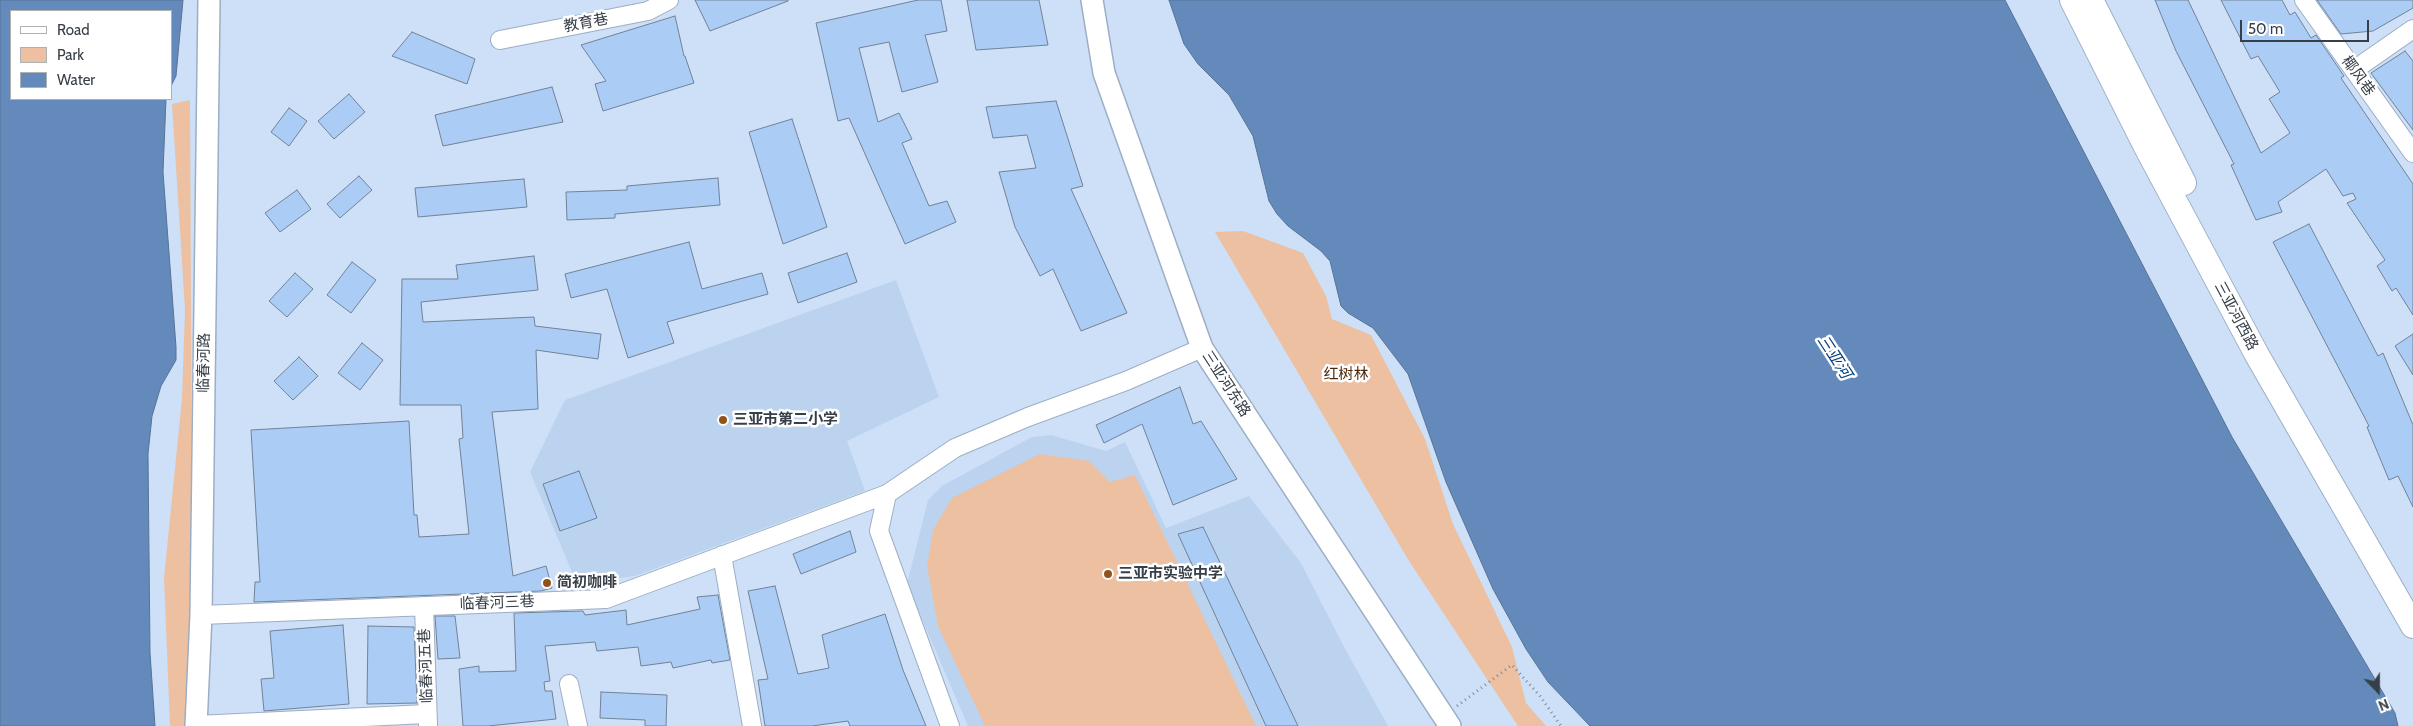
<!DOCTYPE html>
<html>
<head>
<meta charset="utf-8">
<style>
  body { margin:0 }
  #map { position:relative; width:2413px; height:726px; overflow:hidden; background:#cde0f7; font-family:Cabin,sans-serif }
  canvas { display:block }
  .legend { position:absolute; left:10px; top:10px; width:162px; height:90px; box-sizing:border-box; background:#fff; border:1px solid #afb2b5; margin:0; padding:6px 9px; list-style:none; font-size:15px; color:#363e47 }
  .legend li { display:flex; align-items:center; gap:10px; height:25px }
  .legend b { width:25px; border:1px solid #afb2b5 }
  .north { position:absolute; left:2353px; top:666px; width:50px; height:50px; -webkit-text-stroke:4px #fff; paint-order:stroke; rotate:158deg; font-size:14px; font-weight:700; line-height:20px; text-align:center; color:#363e47 }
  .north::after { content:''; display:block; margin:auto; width:18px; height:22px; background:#363e47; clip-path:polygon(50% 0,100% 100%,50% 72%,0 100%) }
  .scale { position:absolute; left:2240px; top:20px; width:129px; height:22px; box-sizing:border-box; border:2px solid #363e47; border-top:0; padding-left:6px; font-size:15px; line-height:18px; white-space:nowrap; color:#363e47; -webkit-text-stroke:4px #fff; paint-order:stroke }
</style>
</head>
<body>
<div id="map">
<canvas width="2413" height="726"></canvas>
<ul class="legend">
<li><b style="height:6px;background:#fff"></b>Road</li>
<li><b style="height:14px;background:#ecc0a0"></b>Park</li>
<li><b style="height:14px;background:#638aba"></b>Water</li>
</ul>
<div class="north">N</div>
<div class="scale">50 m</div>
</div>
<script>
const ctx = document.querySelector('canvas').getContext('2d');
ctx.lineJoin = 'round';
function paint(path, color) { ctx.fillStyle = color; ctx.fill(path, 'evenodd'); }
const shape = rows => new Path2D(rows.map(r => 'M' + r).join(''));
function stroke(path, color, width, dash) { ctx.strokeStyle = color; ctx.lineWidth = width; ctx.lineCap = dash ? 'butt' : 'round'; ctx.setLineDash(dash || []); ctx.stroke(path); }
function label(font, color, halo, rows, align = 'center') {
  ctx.font = font + ' Cabin,"Noto Sans SC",sans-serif'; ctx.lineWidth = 5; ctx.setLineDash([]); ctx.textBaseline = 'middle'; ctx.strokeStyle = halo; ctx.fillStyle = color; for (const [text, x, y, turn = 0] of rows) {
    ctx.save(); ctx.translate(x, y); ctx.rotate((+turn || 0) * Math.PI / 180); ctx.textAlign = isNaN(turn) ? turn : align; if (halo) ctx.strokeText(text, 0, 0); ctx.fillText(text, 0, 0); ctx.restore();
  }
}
paint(shape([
  [896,280,939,397,847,441,865,491,635,576,577,584,530,472,565,400],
  [1051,435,1106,451,1125,442,1166,528,1249,496,1301,563,1344,647,1388,726,968,726,907,584,928,500,942,486,1032,437]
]), '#bbd3ef');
paint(shape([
  [190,100,193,726,170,726,164,578,182,398,185,310,172,104],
  [1243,231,1303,253,1326,296,1332,319,1371,335,1425,439,1453,524,1512,647,1526,703,1546,726,1518,726,1409,561,1215,232],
  [1040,454,1089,461,1110,482,1135,475,1256,726,985,726,938,626,927,566,933,530,952,498]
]), '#ecc0a0');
const water = shape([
  [0,0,183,0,176,76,171,86,171,11,11,11,11,99,166,99,163,172,176,347,176,360,161,386,152,416,148,454,150,653,155,726,0,726,0,0],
  [1169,0,2005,0,2232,437,2395,713,2398,726,1590,726,1548,682,1526,649,1493,589,1446,482,1408,374,1373,328,1348,313,1341,306,1330,261,1321,251,1288,226,1277,214,1269,201,1253,136,1229,95,1198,64,1184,44,1169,0]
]);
paint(water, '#638aba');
stroke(water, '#567398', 1);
const building = shape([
  [695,0,788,0,788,1,710,31,695,0],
  [918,0,941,0,947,31,925,35,938,82,902,92,889,42,859,48,878,122,899,113,912,139,902,143,929,206,947,201,956,222,905,244,849,118,838,121,816,23,918,0],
  [967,0,1039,0,1048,45,976,50,967,0],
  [2155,0,2188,0,2261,153,2290,133,2269,99,2280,92,2258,56,2251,59,2221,0,2282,0,2290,15,2295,12,2311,38,2316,35,2344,76,2341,78,2413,184,2413,315,2396,288,2392,291,2377,266,2385,260,2347,203,2356,199,2353,193,2343,196,2326,169,2278,202,2282,212,2256,220,2231,165,2234,164,2176,51,2155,0],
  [2317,0,2413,0,2413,8,2373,31,2341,34,2317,0],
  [675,16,684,56,685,56,694,83,603,111,595,84,606,81,581,45,675,16],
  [412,32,475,59,467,84,392,56,412,32],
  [2405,51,2413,61,2413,130,2371,73,2405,51],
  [552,87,563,122,443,146,435,115,552,87],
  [349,94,365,112,334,139,318,121,349,94],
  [1056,101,1083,186,1071,189,1127,313,1081,331,1053,269,1040,276,1015,227,999,172,1036,168,1027,135,993,138,986,107,1056,101],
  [289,108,307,121,289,146,271,132,289,108],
  [792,119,827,227,783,244,749,132,792,119],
  [359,176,372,190,340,218,327,204,359,176],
  [718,178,720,205,615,214,615,218,567,220,566,192,627,190,627,186,718,178],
  [524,179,527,207,418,217,415,188,524,179],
  [297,190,311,209,280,232,265,213,297,190],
  [2309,224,2378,356,2383,353,2413,425,2413,507,2398,476,2389,480,2367,427,2369,426,2273,242,2309,224],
  [689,242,702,289,762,273,768,294,667,322,674,343,628,358,607,289,571,298,565,274,689,242],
  [847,253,857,282,798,303,788,273,847,253],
  [534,256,538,290,421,302,423,322,534,317,535,326,601,334,598,359,536,350,538,409,492,412,513,576,546,566,552,588,541,591,254,602,255,582,260,582,251,430,409,421,414,515,417,515,419,537,469,534,459,439,463,438,461,405,400,405,402,279,458,279,456,265,534,256],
  [352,262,376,280,351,313,327,295,352,262],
  [295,273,313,289,287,317,269,301,295,273],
  [2413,334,2413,375,2395,346,2413,334],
  [362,343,383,360,360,390,338,373,362,343],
  [299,357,318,376,293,400,274,381,299,357],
  [1180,387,1193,424,1201,421,1237,479,1173,505,1142,424,1104,443,1096,425,1180,387],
  [579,471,597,518,560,531,543,484,579,471],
  [1203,527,1298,726,1266,726,1178,534,1203,527],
  [850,531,856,552,801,574,793,554,850,531],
  [775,586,798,674,829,668,822,635,885,614,903,670,926,726,850,726,848,721,812,726,765,726,758,680,768,679,748,591,775,586],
  [718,595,730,660,712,663,711,660,673,668,671,662,641,666,638,647,597,651,595,642,545,646,550,681,544,682,545,691,552,691,556,719,488,726,463,726,459,669,479,666,479,672,516,671,514,613,583,611,585,615,626,610,627,625,700,609,697,597,718,595],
  [435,616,455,616,460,658,438,659,435,616],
  [343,625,349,704,264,711,261,679,274,678,270,631,343,625],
  [368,626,414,627,417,703,367,704,368,626],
  [601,692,667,695,666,726,645,726,645,720,600,718,601,692]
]);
paint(building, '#abccf5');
stroke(building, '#718297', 1);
const minor = shape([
  [2304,0,2413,153],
  [500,40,648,11,669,0],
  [2354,70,2413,29],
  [887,494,955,448,1028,417,1126,381,1202,348],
  [722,555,752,726],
  [424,606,428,725],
  [201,615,606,599,887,494,879,531,950,726],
  [569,684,578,726],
  [196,725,427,714]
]);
const tertiary = shape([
  [1092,0,1104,73,1202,348,1450,726],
  [196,726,201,615,209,0]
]);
const secondary = shape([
  [2072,0,2146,147,2257,355,2413,626],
  [2091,0,2184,183]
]);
stroke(minor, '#9caec5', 20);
stroke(tertiary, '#9caec5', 24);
stroke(secondary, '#9caec5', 26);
stroke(shape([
  [1457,706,1512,665,1540,696,1561,726]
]), '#7d8a99', 3, [1, 4]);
stroke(minor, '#fff', 18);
stroke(tertiary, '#fff', 21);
stroke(secondary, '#fff', 24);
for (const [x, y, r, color] of [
  [723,420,5,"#92531b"],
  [1108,574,5,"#92531b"],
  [547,583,5,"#92531b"]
]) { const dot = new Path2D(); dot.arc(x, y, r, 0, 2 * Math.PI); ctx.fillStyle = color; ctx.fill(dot); stroke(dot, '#fff', 2); }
label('15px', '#363e47', '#fff', [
  ["教育巷",586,23,-11],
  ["椰风巷",2358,76,54],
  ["三亚河西路",2236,316,62],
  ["临春河路",204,363,-89],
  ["三亚河东路",1226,384,57],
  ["临春河三巷",497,603,-2],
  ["临春河五巷",426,666,-92]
]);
label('15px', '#502b0c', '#fff', [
  ["红树林",1346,375]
]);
label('bold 15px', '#363e47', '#fff', [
  ["三亚市第二小学",733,420],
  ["三亚市实验中学",1118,574],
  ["简初咖啡",557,583]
], 'left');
label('italic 16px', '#06417d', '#fff', [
  ["三亚河",1834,357,57]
]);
</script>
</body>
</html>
